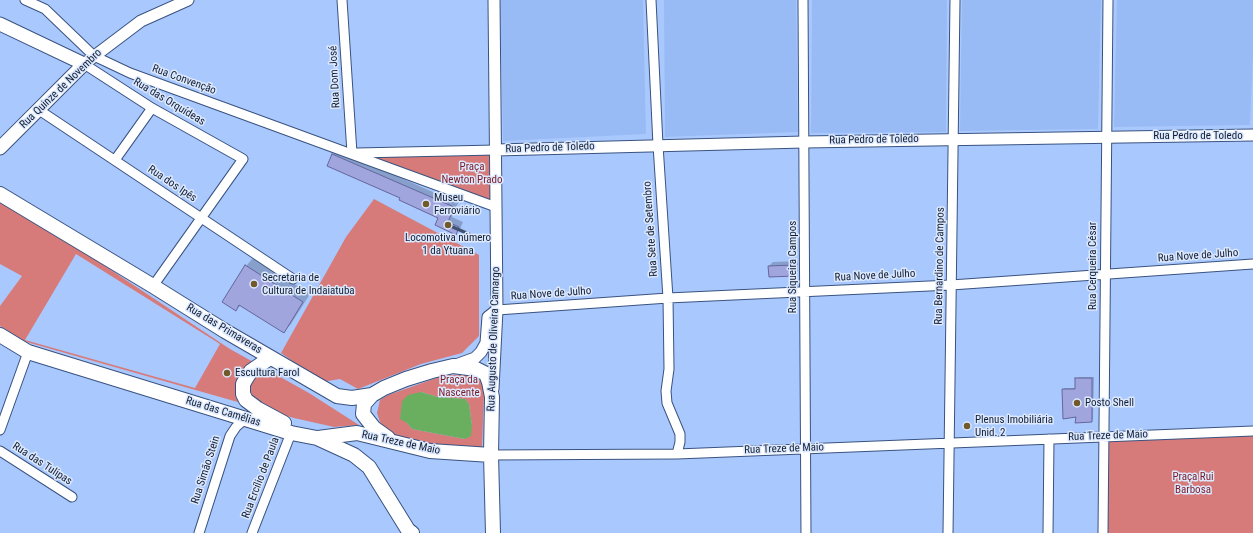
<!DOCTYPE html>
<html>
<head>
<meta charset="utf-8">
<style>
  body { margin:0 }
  canvas { display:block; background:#a9c8fe }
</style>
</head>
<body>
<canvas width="1253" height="533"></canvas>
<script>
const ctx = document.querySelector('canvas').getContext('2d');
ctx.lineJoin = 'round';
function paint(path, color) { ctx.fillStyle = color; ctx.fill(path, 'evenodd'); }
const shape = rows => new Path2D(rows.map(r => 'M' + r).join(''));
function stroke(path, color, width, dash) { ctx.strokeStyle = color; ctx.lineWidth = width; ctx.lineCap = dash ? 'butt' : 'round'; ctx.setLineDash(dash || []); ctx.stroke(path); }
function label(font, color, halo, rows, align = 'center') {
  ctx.font = font + ' "Roboto Condensed",sans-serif'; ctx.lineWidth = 3; ctx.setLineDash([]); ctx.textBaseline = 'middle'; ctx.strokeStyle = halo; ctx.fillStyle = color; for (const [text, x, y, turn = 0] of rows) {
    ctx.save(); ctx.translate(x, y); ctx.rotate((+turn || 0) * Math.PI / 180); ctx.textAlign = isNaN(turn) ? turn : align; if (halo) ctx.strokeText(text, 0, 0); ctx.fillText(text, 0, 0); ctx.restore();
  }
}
paint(shape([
  [500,0,643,0,646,134,503,141],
  [664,0,796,0,798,132,665,137],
  [812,0,947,0,946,132,811,133],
  [962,0,1101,0,1098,129,960,131],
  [1117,0,1253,0,1253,56,1250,125,1114,127]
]), '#99bbf5');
paint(shape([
  [496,150,496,207,352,153],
  [374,199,479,255,479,336,462,353,421,364,358,389,340,379,322,382,281,353,346,237],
  [0,200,43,225,230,349,309,393,359,425,334,427,294,418,23,341,0,326,0,306,22,276,0,264],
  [76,254,220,344,195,388,25,340],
  [445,375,467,375,481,381,484,393,482,449,396,443,380,422,377,413,380,400,388,395],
  [421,392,438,397,465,399,469,404,472,425,465,439,412,429,407,423],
  [1253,431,1253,533,1103,533,1104,437]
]), '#d77b7a');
paint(shape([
  [421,392,438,397,465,399,469,404,472,425,471,436,465,439,412,429,407,423,400,419,402,401,408,395]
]), '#69af5f');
paint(shape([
  [337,150,458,203,452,217,463,222,460,229,456,233,440,217,401,197,333,154],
  [253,258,310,294,291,324,284,332,241,305,236,310,246,266],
  [798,261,798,271,795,275,769,266,773,262],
  [1078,377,1094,377,1093,419,1092,421,1077,416,1063,390,1064,388,1076,388,1076,379]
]), '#0003');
const building = shape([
  [332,154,454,207,448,222,459,227,456,235,435,225,438,218,399,200,400,198,327,166,332,154],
  [245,265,303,302,284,333,239,305,236,311,222,302,245,265],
  [794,265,795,276,769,277,768,266,794,265],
  [1075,378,1092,378,1092,422,1075,423,1076,417,1063,419,1062,389,1075,389,1075,378]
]);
paint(building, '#a1a5de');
stroke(building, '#64669b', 1);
const minor = shape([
  [25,0,45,9,94,56,130,73,496,207],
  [342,0,352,153],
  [651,0,658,145,668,298,669,369,666,391,667,403,680,434,680,442,677,454],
  [803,0,806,533],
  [84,64,152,108,243,159,153,286],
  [39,110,293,279],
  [357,153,496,150],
  [115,160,152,108],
  [497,310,668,298,951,285,1253,264],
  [0,430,28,352],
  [0,451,72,497],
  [491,455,677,454,1253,431],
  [199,533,230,436,236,427,245,419],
  [252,533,291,433],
  [948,533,955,0],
  [1048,533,1049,439],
  [1103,533,1108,0]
]);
const tertiary = shape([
  [84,64,141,21,188,0],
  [496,150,804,142,1253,135],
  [453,366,475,358,481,352,486,343,488,317,497,310],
  [493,389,497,310,494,0]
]);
const secondary = shape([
  [0,24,84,64,0,148]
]);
const primary = shape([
  [0,194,153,286,225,331,337,396,352,398,372,395,384,388,406,379,432,371,453,366,476,369,486,374,489,382,492,397,491,455,493,533],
  [0,335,28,352,291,433,317,438,354,455,369,467,408,530,412,533],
  [270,358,251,371,247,377,243,384,243,394,246,400,258,409,284,423],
  [372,395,364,404,363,414,374,428,388,438],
  [318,438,357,433,430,451,491,455]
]);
stroke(minor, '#395381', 11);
stroke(tertiary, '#395381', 13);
stroke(secondary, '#395381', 15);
stroke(primary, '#395381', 16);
stroke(minor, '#fff', 9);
stroke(tertiary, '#fff', 11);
stroke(secondary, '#fff', 13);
stroke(primary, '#fff', 14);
stroke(shape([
  [448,225,469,234]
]), '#415271', 3);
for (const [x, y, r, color] of [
  [426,204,4,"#72592a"],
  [448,225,4,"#72592a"],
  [254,284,4,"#72592a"],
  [227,373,4,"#72592a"],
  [1077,403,4,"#72592a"],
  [967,426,4,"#72592a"]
]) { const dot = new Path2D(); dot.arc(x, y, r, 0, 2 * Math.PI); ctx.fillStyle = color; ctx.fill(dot); stroke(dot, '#dce9ff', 1.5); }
label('11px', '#121d31', '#dce9ff', [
  ["Rua Dom José",335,77,-93],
  ["Rua Convenção",184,80,20],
  ["Rua Quinze de Novembro",61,89,-44],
  ["Rua das Orquídeas",169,102,31],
  ["Rua Pedro de Toledo",1198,136],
  ["Rua Pedro de Toledo",874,140,-1],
  ["Rua Pedro de Toledo",550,148,-2],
  ["Rua dos Ipês",172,184,34],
  ["Rua Sete de Setembro",651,229,-94],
  ["Rua Nove de Julho",1198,256,-4],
  ["Rua Bernardino de Campos",940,266,-89],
  ["Rua Cerqueira César",1093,266,-90],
  ["Rua Siqueira Campos",793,267,-90],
  ["Rua Nove de Julho",875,276,-3],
  ["Rua Nove de Julho",551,294,-4],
  ["Rua das Primaveras",224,329,31],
  ["Rua Augusto de Oliveira Camargo",494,339,-88],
  ["Rua das Camélias",223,412,17],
  ["Rua Treze de Maio",1108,436,-2],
  ["Rua Treze de Maio",401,443,12],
  ["Rua Treze de Maio",784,449,-2],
  ["Rua das Tulipas",42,464,33],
  ["Rua Simão Stein",206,470,-72],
  ["Rua Ercílio de Paula",261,478,-69]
]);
label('11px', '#7b1b24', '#dce9ff', [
  ["Praça",472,167],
  ["Newton Prado",472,180],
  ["Praça da",459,380],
  ["Nascente",459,393],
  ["Praça Rui",1193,477],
  ["Barbosa",1193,490]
]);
label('11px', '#121d31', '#dce9ff', [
  ["Museu",434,198],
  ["Ferroviário",434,211],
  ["Locomotiva número",448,238,"center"],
  ["1 da Ytuana",448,251,"center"],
  ["Secretaria de",262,278],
  ["Cultura de Indaiatuba",262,291],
  ["Escultura Farol",235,373],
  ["Posto Shell",1085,403],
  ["Plenus Imobiliária",975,420],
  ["Unid. 2",975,433]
], 'left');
</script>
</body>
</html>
